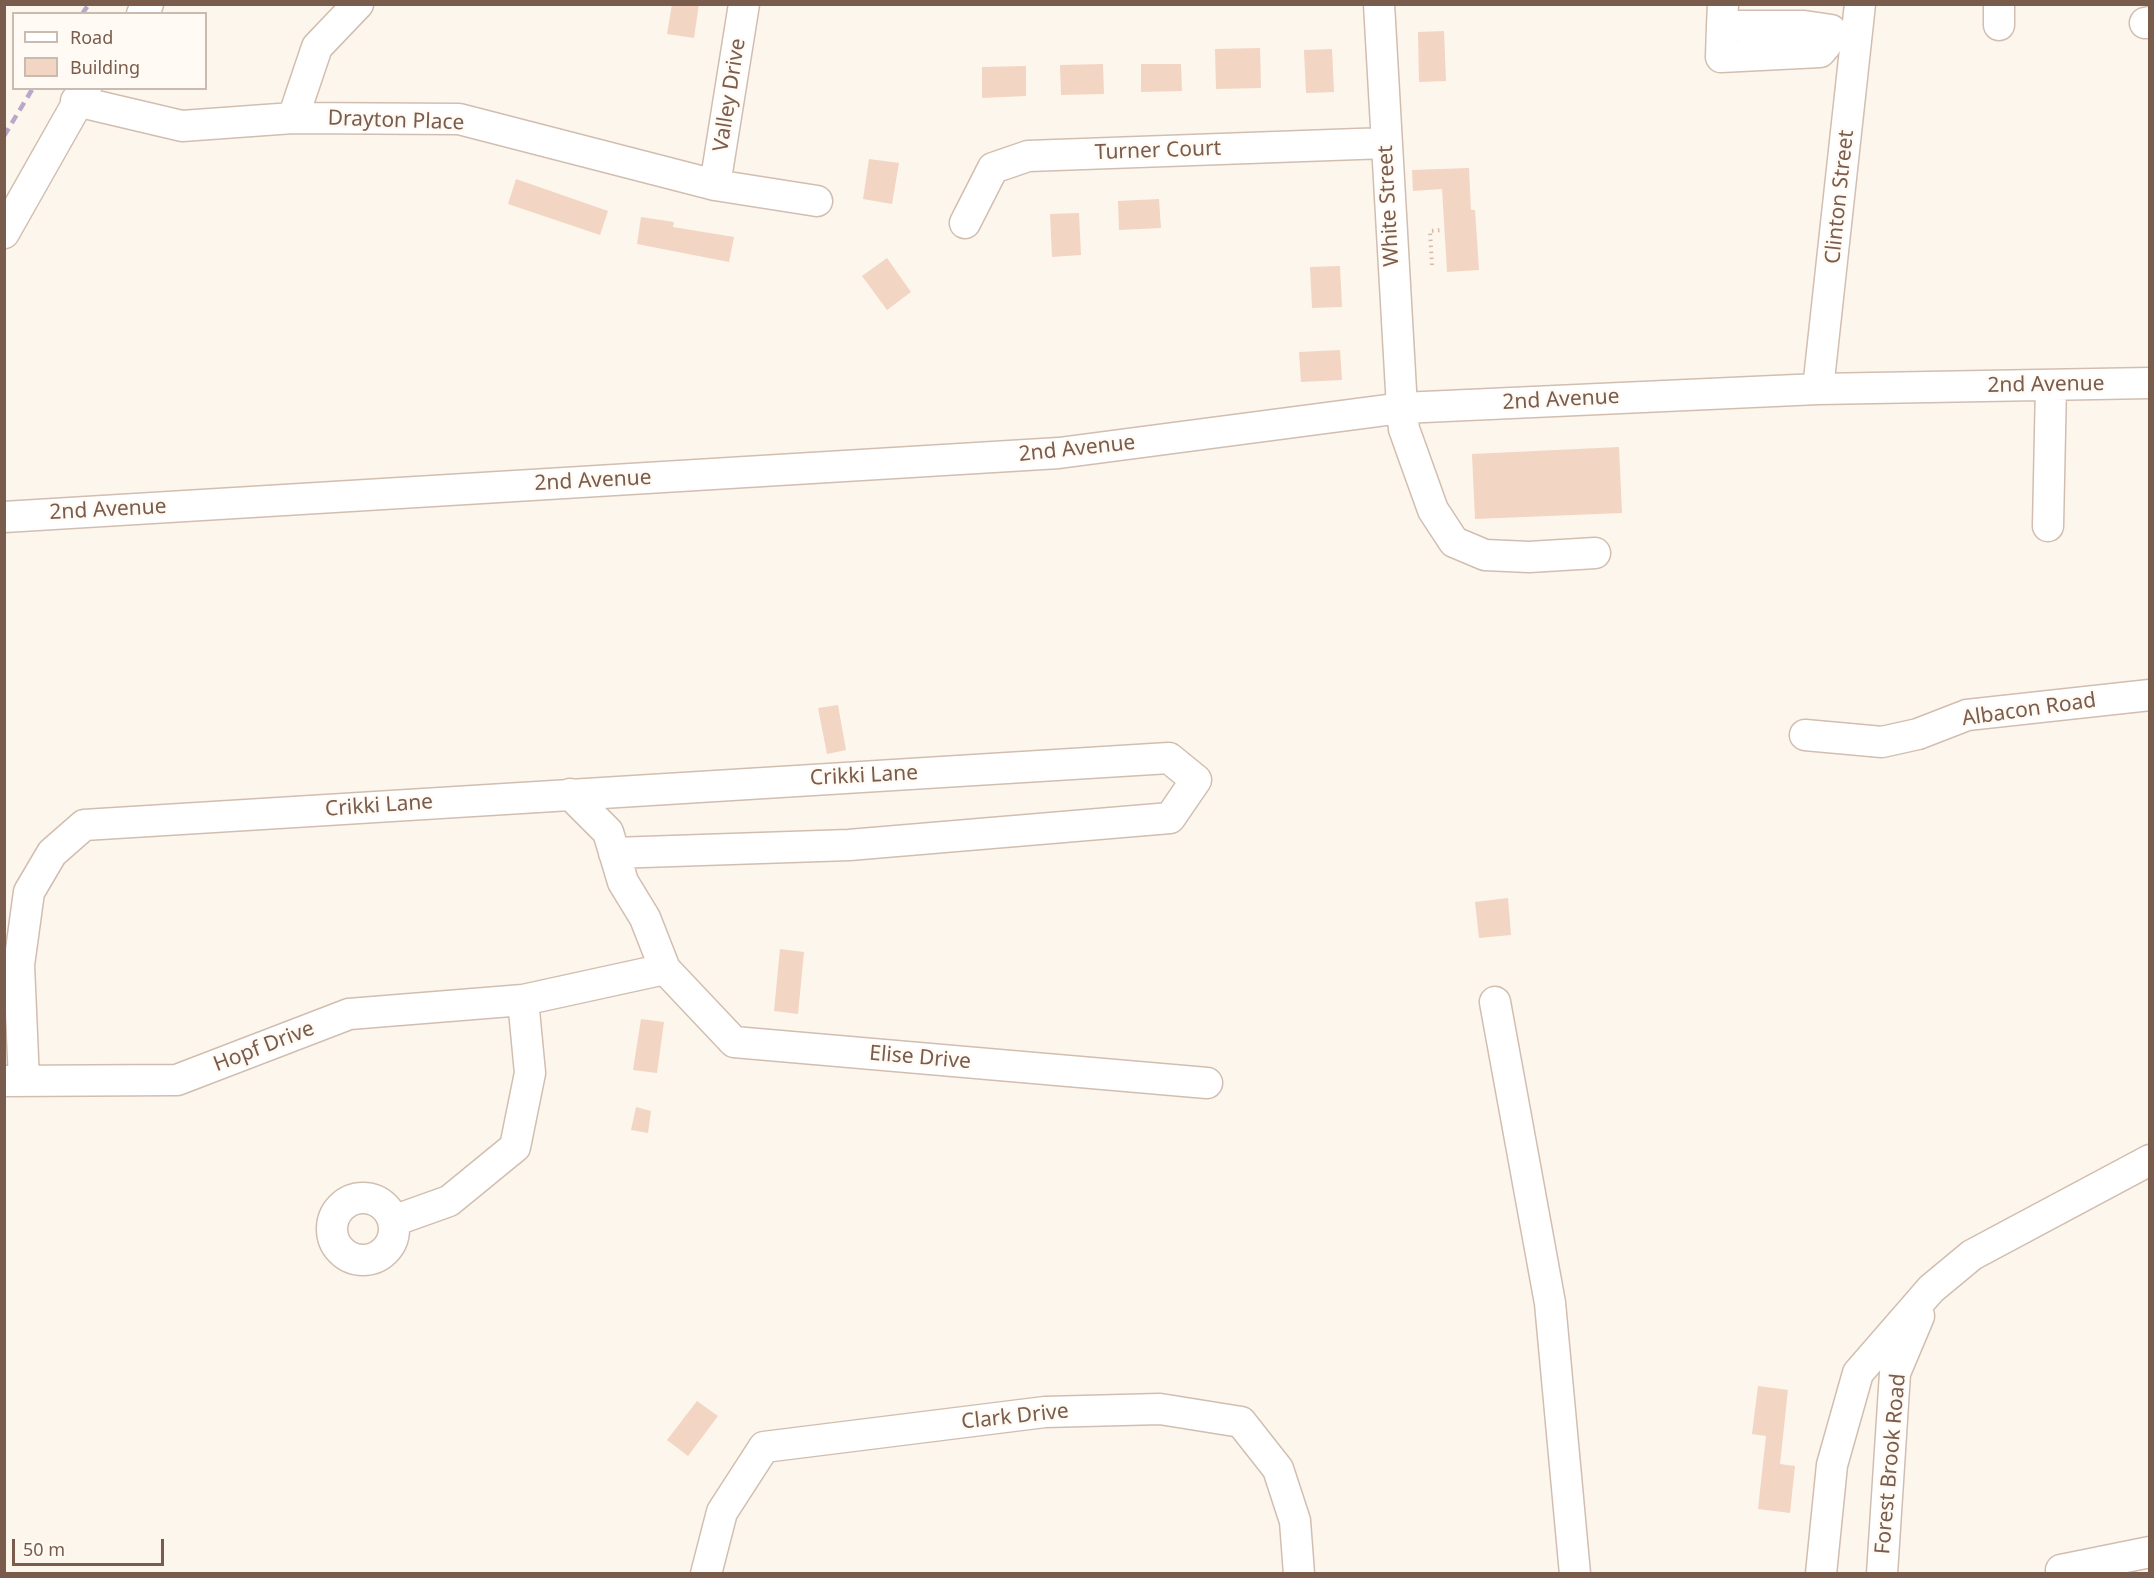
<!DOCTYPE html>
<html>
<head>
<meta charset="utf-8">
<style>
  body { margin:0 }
  #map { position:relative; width:2154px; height:1578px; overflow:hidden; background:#fdf6ec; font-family:"Noto Sans",sans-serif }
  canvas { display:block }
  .frame { position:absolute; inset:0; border:6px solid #7a5c4d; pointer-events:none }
  .legend { position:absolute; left:12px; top:12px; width:195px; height:78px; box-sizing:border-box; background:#fffaf3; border:2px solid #cabbb1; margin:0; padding:8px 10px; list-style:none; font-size:18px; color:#7a5c4d }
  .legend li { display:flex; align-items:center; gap:12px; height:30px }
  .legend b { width:30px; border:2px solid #cabbb1 }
  .scale { position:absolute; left:12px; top:1539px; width:152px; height:27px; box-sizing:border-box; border:3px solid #7a5c4d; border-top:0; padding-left:8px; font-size:18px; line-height:21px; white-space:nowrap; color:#7a5c4d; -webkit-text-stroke:4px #fffaf3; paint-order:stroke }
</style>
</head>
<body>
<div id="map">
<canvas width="2154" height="1578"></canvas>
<div class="frame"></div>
<ul class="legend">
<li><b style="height:8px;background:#fff"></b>Road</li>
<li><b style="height:16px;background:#f3d5c3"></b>Building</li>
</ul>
<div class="scale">50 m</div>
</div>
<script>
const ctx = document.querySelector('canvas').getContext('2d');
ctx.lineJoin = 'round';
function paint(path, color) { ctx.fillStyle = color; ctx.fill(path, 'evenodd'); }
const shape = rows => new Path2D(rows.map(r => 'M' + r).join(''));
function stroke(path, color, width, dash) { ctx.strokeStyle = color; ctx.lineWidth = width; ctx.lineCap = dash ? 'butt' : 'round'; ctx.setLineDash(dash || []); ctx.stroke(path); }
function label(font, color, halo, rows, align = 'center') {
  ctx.font = font + ' "Noto Sans",sans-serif'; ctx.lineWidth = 4.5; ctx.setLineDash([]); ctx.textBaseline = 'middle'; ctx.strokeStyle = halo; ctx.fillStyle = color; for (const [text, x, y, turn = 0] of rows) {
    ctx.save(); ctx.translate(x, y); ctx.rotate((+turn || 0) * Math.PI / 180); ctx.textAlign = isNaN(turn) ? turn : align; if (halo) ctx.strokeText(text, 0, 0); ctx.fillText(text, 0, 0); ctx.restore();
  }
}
paint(shape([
  [672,4,699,4,694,38,667,34],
  [1444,31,1446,81,1419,82,1418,32],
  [1260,48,1261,88,1216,89,1215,49],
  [1332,49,1334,92,1306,93,1304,50],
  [1103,64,1104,94,1061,95,1060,65],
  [1141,64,1181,64,1182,91,1141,92],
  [1026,66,1026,96,982,98,982,67],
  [869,159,899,163,892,204,863,199],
  [1469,168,1471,210,1475,210,1479,270,1447,272,1442,189,1413,191,1412,170],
  [516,179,608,211,600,235,508,204],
  [1159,199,1161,228,1119,230,1118,201],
  [1079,213,1081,255,1052,257,1050,214],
  [641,217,674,222,673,227,734,237,729,262,637,244],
  [887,258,911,292,887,310,862,276],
  [1340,266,1342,307,1312,308,1310,267],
  [1340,350,1342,380,1301,382,1299,352],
  [1619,447,1622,513,1475,519,1472,454],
  [838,705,846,750,827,754,818,708],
  [1508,898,1511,935,1479,938,1475,902],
  [780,949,804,952,798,1014,774,1011],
  [641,1019,664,1022,657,1073,633,1070],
  [636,1107,651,1111,648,1133,631,1130],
  [1758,1386,1788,1390,1780,1464,1795,1466,1790,1513,1758,1509,1766,1436,1752,1434],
  [697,1401,718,1416,688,1456,667,1440]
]), '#f3d5c3');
const minor = shape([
  [1379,4,1402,408,1404,429,1433,510,1454,542,1485,555,1529,557,1595,553],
  [142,14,148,4],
  [2145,23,2150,22],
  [1999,25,1999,4],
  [1722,26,1804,26,1831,30,1826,45,1820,52,1721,57,1722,26,1723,4],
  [76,101,182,126,293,118,459,119,715,185,817,201],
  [293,118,317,47,358,4],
  [715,185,744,4],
  [965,223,993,168,1028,156,1386,143],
  [4,233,86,88],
  [1818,389,1860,4],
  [4,517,1059,453,1402,408,1818,389,2150,383],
  [2048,526,2051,385],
  [1805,735,1882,742,1918,734,1967,715,2150,695],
  [570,794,608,832,623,882,645,918,665,969,734,1042,1207,1083],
  [1495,1002,1550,1303,1575,1574],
  [4,1081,177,1080,349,1014,523,1000,665,969],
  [24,1081,19,965,29,892,52,853,84,825,1169,758,1196,780,1170,818,849,845,614,853],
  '332 1229a31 31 0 1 1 62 0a31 31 0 1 1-62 0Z',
  [393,1221,449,1201,515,1147,530,1073,523,1000],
  [2061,1570,2150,1552],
  [706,1574,722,1512,764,1447,1045,1412,1160,1409,1241,1422,1278,1469,1295,1521,1299,1574],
  [1821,1574,1832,1465,1858,1373,1931,1289,1972,1255,2150,1160],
  [1882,1574,1895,1373,1919,1316]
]);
stroke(minor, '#d1beb0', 33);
stroke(shape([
  [1432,265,1430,231,1441,230]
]), '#d9b8a5', 4, [1.5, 4.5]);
stroke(minor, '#fff', 30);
stroke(shape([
  [82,14,89,4],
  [4,136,33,88]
]), '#b9a8c9', 4.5, [9, 6]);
label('21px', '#7a5c4d', '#fffaf3', [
  ["Valley Drive",730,95,-81],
  ["Drayton Place",396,121,2],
  ["Turner Court",1158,151,-2],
  ["Clinton Street",1840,197,-84],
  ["White Street",1389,206,-93],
  ["2nd Avenue",2046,385,-1],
  ["2nd Avenue",1561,400,-3],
  ["2nd Avenue",1077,449,-6],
  ["2nd Avenue",593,481,-3],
  ["2nd Avenue",108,510,-3],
  ["Albacon Road",2029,710,-8],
  ["Crikki Lane",864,776,-3],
  ["Crikki Lane",379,806,-4],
  ["Hopf Drive",264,1047,-21],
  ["Elise Drive",920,1058,5],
  ["Clark Drive",1015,1417,-6],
  ["Forest Brook Road",1891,1464,-85]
]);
</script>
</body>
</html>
